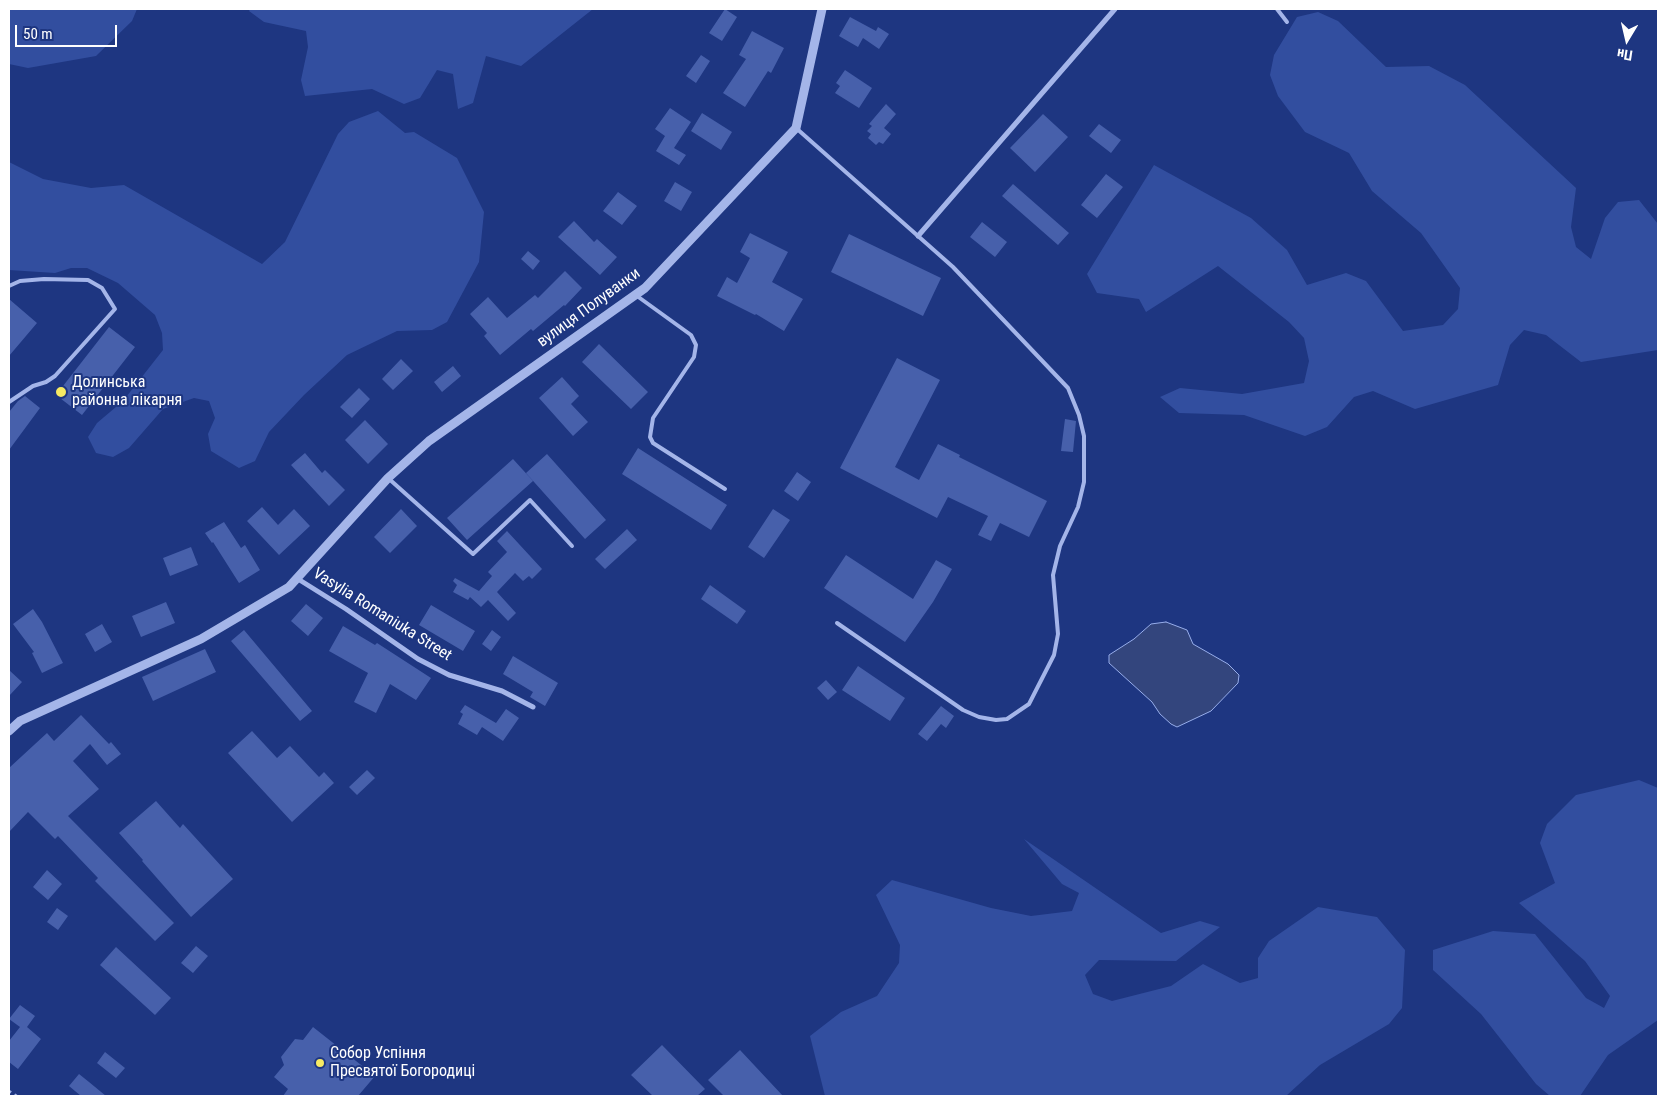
<!DOCTYPE html>
<html>
<head>
<meta charset="utf-8">
<style>
  body { margin:0 }
  #map { position:relative; width:1667px; height:1105px; overflow:hidden; background:#1e3681; font-family:"Roboto Condensed",sans-serif }
  canvas { display:block }
  .frame { position:absolute; inset:0; border:10px solid #fff; pointer-events:none }
  .north { position:absolute; left:1602px; top:15px; width:50px; height:50px; -webkit-text-stroke:4px #1e3681; paint-order:stroke; rotate:189deg; font-size:14px; font-weight:700; line-height:20px; text-align:center; color:#fff }
  .north::after { content:''; display:block; margin:auto; width:18px; height:22px; background:#fff; clip-path:polygon(50% 0,100% 100%,50% 72%,0 100%) }
  .scale { position:absolute; left:15px; top:25px; width:102px; height:22px; box-sizing:border-box; border:2px solid #fff; border-top:0; padding-left:6px; font-size:15px; line-height:18px; white-space:nowrap; color:#fff; -webkit-text-stroke:4px #1e3681; paint-order:stroke }
</style>
</head>
<body>
<div id="map">
<canvas width="1667" height="1105"></canvas>
<div class="frame"></div>
<div class="north">Пн</div>
<div class="scale">50 m</div>
</div>
<script>
const ctx = document.querySelector('canvas').getContext('2d');
ctx.lineJoin = 'round';
function paint(path, color) { ctx.fillStyle = color; ctx.fill(path, 'evenodd'); }
const shape = rows => new Path2D(rows.map(r => 'M' + r).join(''));
function stroke(path, color, width, dash) { ctx.strokeStyle = color; ctx.lineWidth = width; ctx.lineCap = dash ? 'butt' : 'round'; ctx.setLineDash(dash || []); ctx.stroke(path); }
function label(font, color, halo, rows, align = 'center') {
  ctx.font = font + ' "Roboto Condensed",sans-serif'; ctx.lineWidth = 4; ctx.setLineDash([]); ctx.textBaseline = 'middle'; ctx.strokeStyle = halo; ctx.fillStyle = color; for (const [text, x, y, turn = 0] of rows) {
    ctx.save(); ctx.translate(x, y); ctx.rotate((+turn || 0) * Math.PI / 180); ctx.textAlign = isNaN(turn) ? turn : align; if (halo) ctx.strokeText(text, 0, 0); ctx.fillText(text, 0, 0); ctx.restore();
  }
}
paint(shape([
  [9,9,137,9,132,21,96,56,28,68,9,64],
  [250,9,593,9,521,66,486,56,473,103,458,109,453,74,437,70,420,98,404,104,372,89,305,96,301,80,308,47,306,31,264,22,249,11],
  [1318,12,1338,21,1386,67,1429,66,1465,85,1576,188,1571,227,1576,247,1591,259,1605,218,1618,202,1639,200,1658,224,1658,350,1581,362,1546,335,1524,330,1510,345,1498,385,1415,409,1373,391,1354,397,1327,427,1305,436,1244,415,1179,413,1160,397,1180,388,1242,394,1304,383,1309,361,1304,338,1289,322,1218,266,1146,312,1139,299,1097,293,1087,274,1154,165,1251,218,1287,250,1307,285,1346,273,1366,281,1403,331,1443,325,1458,309,1460,288,1421,233,1372,191,1349,153,1305,132,1278,96,1270,75,1274,55,1297,17],
  [378,111,405,133,414,132,457,158,484,212,479,262,447,322,432,330,397,331,347,355,304,395,269,432,255,461,239,468,211,451,208,434,215,418,209,401,194,398,163,409,129,448,113,457,96,453,88,437,97,423,123,401,163,350,162,333,155,315,118,283,87,268,71,268,55,273,9,270,9,162,43,179,91,188,124,185,262,264,285,242,338,134,349,122],
  [1639,780,1658,788,1658,1020,1608,1055,1580,1096,1550,1096,1536,1084,1481,1014,1433,970,1433,950,1493,931,1535,934,1586,998,1604,1008,1610,996,1585,961,1519,903,1555,883,1540,843,1547,824,1576,795],
  [1024,839,1161,933,1200,921,1220,927,1176,961,1099,960,1085,975,1093,994,1112,1001,1171,986,1203,964,1240,983,1258,978,1258,958,1269,941,1318,907,1377,917,1405,950,1402,1008,1389,1024,1320,1065,1286,1096,825,1096,810,1036,841,1012,877,996,899,963,900,945,876,895,892,880,991,908,1031,916,1072,911,1079,893,1062,884]
]), '#324e9f');
const water = shape([
  [1166,622,1187,630,1193,644,1228,664,1239,675,1238,683,1211,711,1177,727,1171,724,1160,714,1152,702,1109,663,1109,655,1134,639,1151,624,1166,622]
]);
paint(water, '#33457d');
stroke(water, '#97adea', 1);
paint(shape([
  [725,9,737,17,722,41,709,33],
  [850,17,876,31,878,27,889,34,879,49,863,38,858,47,839,36],
  [752,31,784,48,771,73,768,71,745,107,723,93,746,59,739,55],
  [701,55,710,61,696,83,686,76],
  [845,70,872,88,859,108,835,93,840,86,836,83],
  [886,104,896,114,884,128,891,134,883,144,879,142,876,145,868,138,871,134,867,131,872,126,869,124],
  [670,108,691,122,674,148,686,155,679,165,656,151,665,136,655,129],
  [702,113,732,132,721,150,691,131],
  [1043,114,1068,137,1035,172,1010,148],
  [1099,124,1121,140,1111,153,1089,136],
  [1106,174,1123,187,1097,218,1081,205],
  [675,182,692,192,681,211,664,201],
  [1013,184,1069,233,1058,245,1002,196],
  [618,192,637,206,622,225,603,211],
  [574,221,594,242,597,239,617,257,600,275,558,237],
  [982,222,1007,242,995,257,970,237],
  [750,233,788,252,772,282,803,299,784,331,756,314,755,315,717,296,727,277,737,283,750,258,740,252],
  [849,234,941,278,923,316,831,272],
  [528,251,540,261,533,270,521,259],
  [565,271,582,288,565,306,564,305,533,331,531,329,500,355,484,336,487,333,470,314,488,297,507,318,535,295,538,298],
  [9,299,37,323,9,356],
  [109,327,135,347,82,415,56,395],
  [599,344,648,392,631,409,582,362],
  [897,358,940,380,895,467,919,480,938,444,960,455,959,457,1047,501,1029,537,1000,523,991,541,978,535,988,516,948,497,937,518,840,468],
  [401,359,413,371,393,390,382,379],
  [453,366,461,376,442,392,434,382],
  [562,377,579,396,571,404,588,422,573,436,539,398],
  [359,388,370,399,352,418,340,407],
  [25,396,40,408,9,450,9,412,18,401],
  [1065,419,1076,421,1073,452,1061,451],
  [365,420,388,444,368,464,345,440],
  [638,448,727,505,711,530,622,474],
  [305,453,322,473,325,470,345,490,329,506,291,465],
  [547,454,606,520,585,539,526,473],
  [513,459,533,481,467,540,447,518],
  [797,472,811,482,798,501,784,491],
  [262,507,278,525,294,509,310,526,279,555,247,521],
  [401,509,417,526,390,553,374,537],
  [773,509,790,520,764,558,748,547],
  [224,522,241,548,245,545,260,570,239,583,213,542,212,543,205,533],
  [627,529,637,540,605,569,595,559],
  [507,531,542,569,532,579,529,576,523,581,515,573,497,592,516,613,508,621,488,600,481,607,470,597,468,600,453,592,457,585,453,581,455,578,479,591,492,576,488,572,507,552,497,541],
  [191,547,198,565,170,576,163,558],
  [846,555,913,599,936,560,952,569,933,602,905,642,824,588],
  [710,585,746,611,737,624,701,599],
  [166,602,175,623,141,637,132,616],
  [306,604,323,618,308,636,291,621],
  [431,605,475,631,463,651,419,625],
  [33,609,42,622,63,663,42,673,32,653,34,652,13,624],
  [102,624,112,642,95,652,85,634],
  [343,626,375,645,377,643,431,678,416,700,390,684,376,713,354,702,368,673,329,651],
  [244,630,312,711,300,721,231,641],
  [492,630,501,637,491,651,482,644],
  [205,649,216,672,153,701,142,677],
  [513,656,558,683,545,706,530,697,533,692,503,674],
  [858,666,905,698,890,721,842,690],
  [9,670,22,682,9,696],
  [826,680,837,692,828,700,817,688],
  [465,705,496,723,506,709,519,718,503,741,482,727,477,735,458,724,463,714,460,712],
  [941,706,954,716,946,728,941,724,927,741,918,734],
  [81,715,109,744,111,742,121,754,107,765,90,744,73,761,99,789,68,816,174,923,155,941,95,881,98,878,58,836,55,839,28,812,9,832,9,768,47,733,54,741],
  [252,731,277,758,290,746,319,777,324,772,334,783,292,822,228,753],
  [367,770,375,778,357,795,349,787],
  [156,801,180,828,183,824,233,879,191,917,142,861,143,860,119,833],
  [47,870,62,884,48,900,33,887],
  [57,908,68,916,58,930,47,922],
  [196,946,208,956,193,973,181,963],
  [116,947,171,998,155,1015,100,965],
  [20,1005,35,1016,27,1027,41,1039,18,1069,9,1062,9,1041,20,1027,9,1019],
  [313,1027,375,1076,358,1096,283,1096,288,1089,274,1077,284,1065,281,1057,295,1039,303,1040],
  [662,1045,705,1089,697,1096,653,1096,631,1075],
  [740,1050,783,1096,724,1096,708,1080],
  [105,1052,125,1068,116,1078,97,1063],
  [79,1074,89,1082,106,1096,81,1096,69,1086]
]), '#4760ab');
stroke(shape([
  [9,1091,17,1096]
]), '#a4b5e9', 2.5, [2.5, 4]);
stroke(shape([
  [1277,9,1287,22],
  [796,128,953,267,1068,388,1079,415,1084,436,1084,482,1078,507,1060,546,1053,575,1058,634,1054,655,1029,704,1007,719,996,720,979,717,963,710,837,623],
  [9,286,20,281,44,279,88,280,102,288,115,309,55,376,46,382,33,386,9,402],
  [637,296,691,335,696,345,694,357,653,418,650,437,653,443,725,489],
  [388,478,473,554,530,500,572,546]
]), '#a4b5e9', 4);
stroke(shape([
  [918,236,1115,9],
  [298,579,346,609,418,659,449,675,502,691,533,707]
]), '#a4b5e9', 5);
stroke(shape([
  [9,731,20,721,201,639,289,587,388,478,429,441,645,288,796,128,822,9]
]), '#a4b5e9', 9);
for (const [x, y, r, color] of [
  [61,392,6,"#f7ea63"],
  [320,1063,5,"#f7ea63"]
]) { const dot = new Path2D(); dot.arc(x, y, r, 0, 2 * Math.PI); ctx.fillStyle = color; ctx.fill(dot); stroke(dot, '#1e3681', 2); }
label('16px', '#fff', '#1e3681', [
  ["вулиця Полуванки",589,308,-36],
  ["Vasylia Romaniuka Street",382,615,32]
]);
label('16px', '#fff', '#1e3681', [
  ["Долинська",72,383],
  ["районна лікарня",72,401],
  ["Собор Успіння",330,1054],
  ["Пресвятої Богородиці",330,1072]
], 'left');
</script>
</body>
</html>
